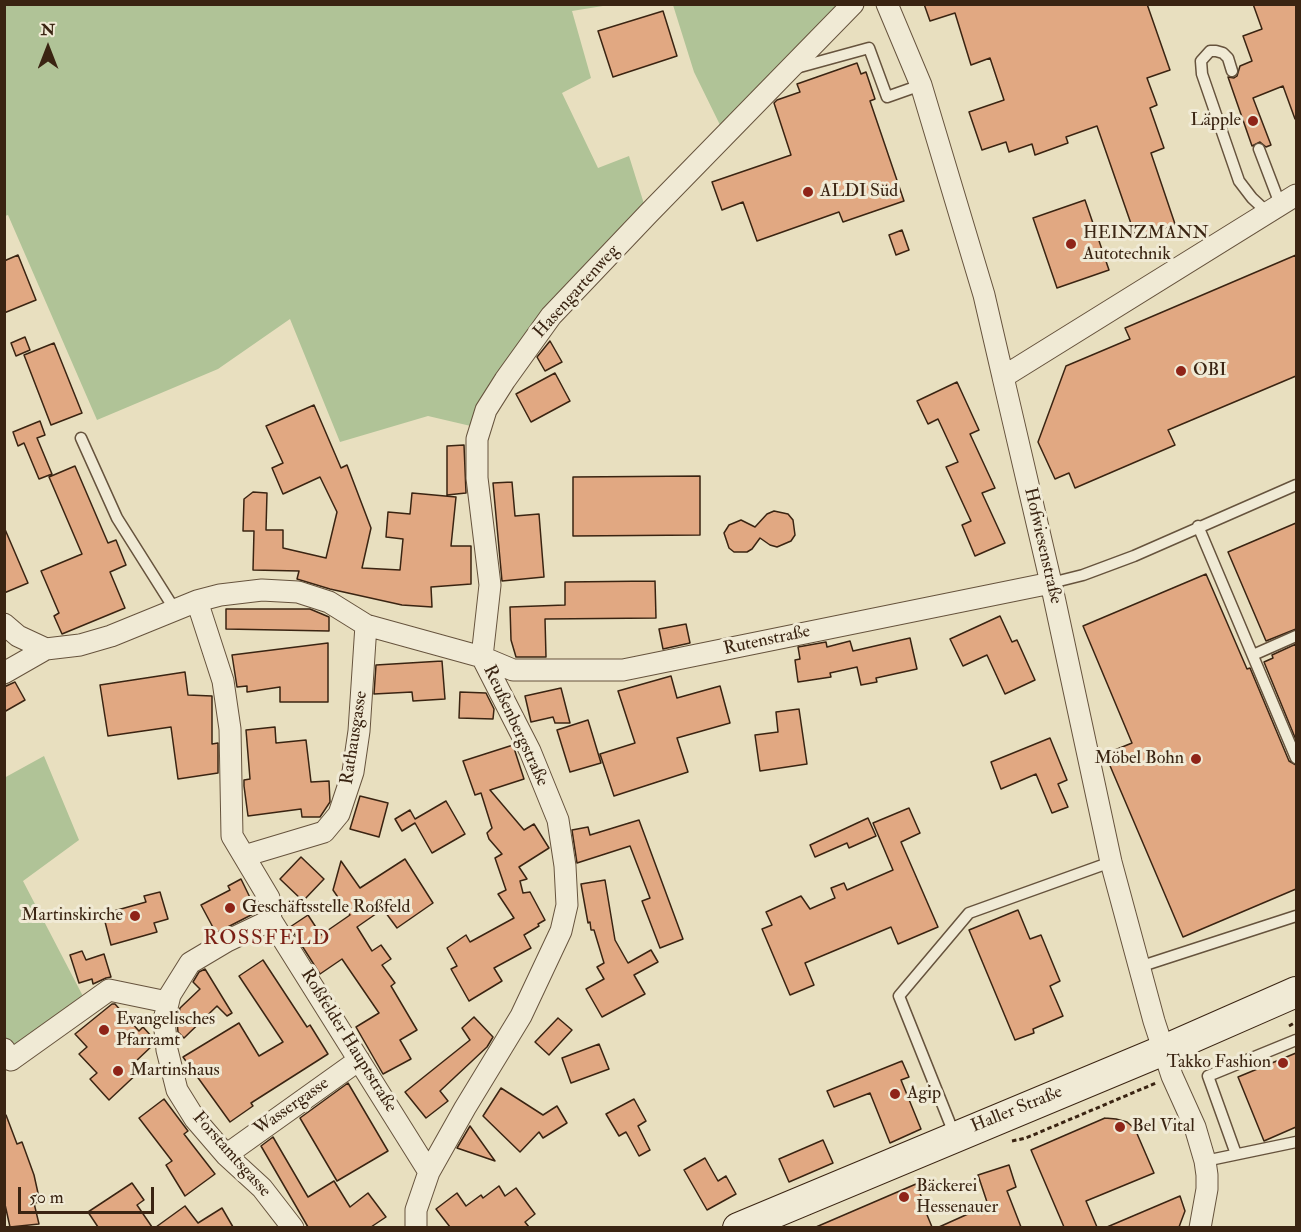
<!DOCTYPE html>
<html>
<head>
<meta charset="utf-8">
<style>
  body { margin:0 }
  #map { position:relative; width:1301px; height:1232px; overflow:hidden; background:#e8dfbf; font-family:"IM FELL Double Pica",serif }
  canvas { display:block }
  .frame { position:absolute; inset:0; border:6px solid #3a2412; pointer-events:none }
  .north { position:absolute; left:18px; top:18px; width:60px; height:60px; -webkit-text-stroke:4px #f0ead5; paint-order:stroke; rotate:0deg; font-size:16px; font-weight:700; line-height:24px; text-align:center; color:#3a2412 }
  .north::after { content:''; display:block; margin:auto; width:21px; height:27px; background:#3a2412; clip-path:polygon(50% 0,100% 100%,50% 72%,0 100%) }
  .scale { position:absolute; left:18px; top:1187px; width:136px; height:27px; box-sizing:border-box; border:3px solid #3a2412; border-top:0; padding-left:8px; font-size:18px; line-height:21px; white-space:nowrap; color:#3a2412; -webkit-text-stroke:4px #f0ead5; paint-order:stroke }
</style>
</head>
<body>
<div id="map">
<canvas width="1301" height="1232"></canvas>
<div class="frame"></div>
<div class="north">N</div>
<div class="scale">50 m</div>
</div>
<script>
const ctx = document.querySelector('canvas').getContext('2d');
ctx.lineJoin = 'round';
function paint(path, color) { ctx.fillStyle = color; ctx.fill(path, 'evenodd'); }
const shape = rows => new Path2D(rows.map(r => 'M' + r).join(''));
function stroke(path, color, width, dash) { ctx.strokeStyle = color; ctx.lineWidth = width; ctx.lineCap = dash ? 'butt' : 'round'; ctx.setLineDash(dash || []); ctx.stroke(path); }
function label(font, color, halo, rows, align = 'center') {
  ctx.font = font + ' "IM FELL Double Pica",serif'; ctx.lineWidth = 6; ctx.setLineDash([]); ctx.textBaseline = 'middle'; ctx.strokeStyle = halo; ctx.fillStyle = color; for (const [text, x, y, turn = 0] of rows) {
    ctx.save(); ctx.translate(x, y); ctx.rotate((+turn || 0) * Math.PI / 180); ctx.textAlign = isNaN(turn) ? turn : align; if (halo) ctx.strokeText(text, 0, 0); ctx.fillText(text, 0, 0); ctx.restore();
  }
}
paint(shape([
  [5,5,609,5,572,11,591,78,562,93,598,168,629,156,645,207,475,427,428,416,340,442,290,319,218,369,97,420,8,215,5,216],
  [673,5,843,5,722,129,694,72],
  [44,756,79,840,23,881,86,1002,13,1052,4,1040,4,778]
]), '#b0c397');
const building = shape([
  [924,4,1147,4,1170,70,1147,78,1157,105,1150,108,1164,148,1151,153,1175,224,1136,238,1097,126,1066,137,1068,143,1035,155,1032,144,1009,152,1006,142,982,150,969,112,1004,100,990,58,971,65,955,13,930,21,924,4],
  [1253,4,1296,4,1296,119,1295,119,1283,86,1253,98,1271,145,1266,147,1260,142,1252,146,1228,77,1234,78,1237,76,1240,66,1252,61,1243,36,1262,29,1253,4],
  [663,11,677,56,613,77,598,31,663,11],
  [857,63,861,74,866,72,875,99,870,101,904,201,843,222,839,212,757,241,743,202,722,210,712,182,791,155,774,103,777,100,800,92,797,84,857,63],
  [1085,200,1109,270,1057,288,1033,218,1085,200],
  [902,230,909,250,896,255,889,235,902,230],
  [18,255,36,300,4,313,4,261,18,255],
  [1296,255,1296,376,1168,430,1175,445,1075,488,1069,473,1055,479,1038,442,1066,366,1130,339,1125,328,1296,255],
  [25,337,30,350,16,356,11,343,25,337],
  [550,341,562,362,545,371,537,357,550,341],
  [54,343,82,413,51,425,24,355,54,343],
  [555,373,570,401,531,422,516,394,555,373],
  [957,382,979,430,970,434,995,488,982,493,1005,543,975,556,962,525,971,521,946,467,958,462,938,419,928,424,917,401,957,382],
  [314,405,341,468,347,465,371,528,362,568,400,570,403,539,386,537,388,512,410,514,412,493,456,497,451,546,471,546,471,584,431,587,432,607,402,605,330,589,297,579,299,571,253,570,254,531,243,531,244,499,253,492,267,493,266,530,283,530,283,548,326,558,337,512,320,477,283,494,272,468,283,463,266,426,314,405],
  [40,421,45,435,37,438,52,474,39,479,24,443,18,446,13,432,40,421],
  [464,445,466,493,447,495,447,446,464,445],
  [75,466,108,543,116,540,126,565,110,572,125,608,62,634,54,616,59,613,41,571,82,554,49,477,75,466],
  [700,476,700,535,573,536,573,477,700,476],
  [512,482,515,516,539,514,544,577,502,581,493,483,512,482],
  [774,511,788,514,793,520,795,535,791,541,777,547,770,545,760,538,752,549,747,552,734,552,729,548,724,533,729,525,741,520,755,527,767,514,774,511],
  [1296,523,1296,629,1266,641,1228,552,1296,523],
  [4,527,28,583,4,593,4,527],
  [1206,574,1247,669,1250,668,1289,761,1296,765,1296,889,1183,937,1105,754,1132,743,1083,626,1206,574],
  [655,581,656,618,545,619,546,657,516,657,511,640,510,607,565,605,565,582,655,581],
  [226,609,310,609,329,617,329,631,226,629,226,609],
  [1000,616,1012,642,1017,640,1035,680,1005,694,987,655,963,666,950,639,1000,616],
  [686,624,690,643,663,649,659,629,686,624],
  [910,638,917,669,876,678,877,682,861,685,857,667,830,673,831,677,798,682,795,660,800,659,798,647,826,642,827,647,850,641,853,651,910,638],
  [328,643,328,702,280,702,280,687,247,692,247,686,237,687,232,655,328,643],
  [1296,644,1296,740,1264,662,1273,658,1272,655,1296,644],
  [442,661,445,699,413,701,412,692,374,694,376,665,442,661],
  [185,672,188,695,212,696,212,744,218,743,218,773,178,779,171,727,108,736,100,685,185,672],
  [671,676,677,698,720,686,730,723,677,738,688,772,614,796,600,754,635,743,618,691,671,676],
  [15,682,25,700,4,712,4,687,15,682],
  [561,688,570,723,555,723,553,717,531,722,525,696,561,688],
  [460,692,486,693,494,709,493,719,459,718,460,692],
  [799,709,807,764,760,771,755,735,778,732,776,712,799,709],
  [588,720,601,763,570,772,557,730,588,720],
  [275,727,276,743,306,740,311,782,329,781,330,802,320,817,302,817,301,809,248,816,244,786,244,780,250,779,246,730,275,727],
  [1050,738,1067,780,1058,784,1068,807,1052,813,1036,774,1001,789,991,762,1050,738],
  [513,745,524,779,490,790,524,830,534,824,549,848,519,867,527,879,520,881,523,893,530,892,545,920,538,924,539,926,524,935,531,948,494,968,502,981,469,1001,451,969,457,966,447,948,466,935,470,942,514,918,498,894,506,890,495,858,502,854,489,839,487,833,492,828,481,793,475,795,463,761,513,745],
  [360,796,388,803,379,837,350,829,360,796],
  [446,801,465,834,432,853,415,823,402,831,395,819,410,810,415,819,446,801],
  [909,808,920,833,901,842,938,927,898,944,891,927,805,963,814,985,790,995,762,929,772,925,766,912,801,896,810,909,835,898,831,888,844,883,847,890,893,870,873,823,909,808],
  [868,818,876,836,849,848,847,843,815,857,810,845,868,818],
  [639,820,683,939,660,948,642,901,650,898,630,846,577,863,572,830,588,827,590,835,639,820],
  [301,857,324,879,303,901,280,879,301,857],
  [405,859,433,903,397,928,383,909,357,927,372,951,381,945,391,959,382,965,395,983,391,986,417,1030,400,1040,411,1059,383,1074,356,1027,379,1013,342,959,320,974,290,927,308,915,321,935,350,915,333,890,341,861,360,888,405,859],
  [241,879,257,912,216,933,201,905,230,890,228,886,241,879],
  [605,880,615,940,628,963,651,950,658,962,634,975,645,994,602,1017,586,989,604,979,597,967,604,963,594,930,591,930,590,922,588,923,581,884,605,880],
  [160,892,168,919,154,923,157,932,111,945,103,914,146,902,144,896,160,892],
  [1018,910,1030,939,1041,935,1060,981,1050,986,1063,1016,1033,1029,1034,1033,1015,1040,969,930,1018,910],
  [82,951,86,960,104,954,111,977,106,978,93,984,92,979,79,983,70,955,82,951],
  [263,960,307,1027,310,1025,328,1054,251,1103,253,1106,230,1122,183,1057,239,1023,259,1056,283,1042,239,976,263,960],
  [205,969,232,1013,227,1016,217,1006,184,1038,178,1032,177,1021,180,1008,200,989,193,982,199,972,205,969],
  [112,1004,115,1004,139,1031,143,1027,153,1038,154,1044,134,1063,141,1070,109,1100,90,1079,97,1073,79,1054,87,1047,75,1034,112,1004],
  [474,1017,493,1037,487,1047,440,1091,448,1101,426,1118,405,1092,470,1040,462,1028,474,1017],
  [558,1018,572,1030,549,1055,535,1042,558,1018],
  [599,1044,609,1069,571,1083,562,1058,599,1044],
  [1296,1053,1296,1127,1264,1141,1238,1077,1296,1053],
  [902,1061,909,1077,901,1080,921,1129,890,1143,870,1093,834,1107,827,1091,902,1061],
  [348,1083,388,1151,337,1181,300,1118,348,1083],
  [501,1088,543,1115,557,1106,567,1123,543,1138,539,1132,520,1152,483,1116,501,1088],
  [164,1099,188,1131,184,1134,215,1174,185,1196,166,1165,172,1161,139,1118,164,1099],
  [634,1099,646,1121,638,1126,650,1150,639,1156,626,1132,619,1136,606,1114,634,1099],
  [4,1115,6,1115,17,1144,22,1142,34,1175,40,1202,34,1203,39,1224,10,1227,4,1200,4,1115],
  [1105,1118,1116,1119,1127,1122,1135,1129,1154,1173,1086,1201,1097,1227,1064,1227,1031,1150,1105,1118],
  [470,1126,495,1161,457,1148,470,1126],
  [273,1137,308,1197,334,1181,350,1207,368,1193,386,1217,371,1227,308,1227,261,1146,273,1137],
  [823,1140,833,1163,789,1182,779,1159,823,1140],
  [705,1158,718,1181,726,1176,736,1194,707,1210,684,1170,705,1158],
  [1009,1165,1016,1187,1007,1191,1021,1227,939,1227,988,1205,978,1175,1009,1165],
  [132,1183,144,1200,137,1205,152,1227,98,1227,88,1212,132,1183],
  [916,1184,927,1210,925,1210,932,1227,816,1227,916,1184],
  [499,1186,505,1196,516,1188,535,1214,525,1222,529,1227,450,1227,436,1209,457,1193,466,1206,481,1195,483,1198,499,1186],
  [1180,1196,1185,1211,1179,1227,1107,1227,1180,1196],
  [185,1206,198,1223,222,1208,233,1227,156,1227,185,1206]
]);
paint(building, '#e1a882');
stroke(building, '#3a2412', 1.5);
const lane = shape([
  [796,68,869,48,887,97,921,85],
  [1232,71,1228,58,1223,53,1216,51,1210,51,1201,61,1202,74,1239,181,1252,198,1267,212],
  [1259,149,1280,204],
  [81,438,117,518,175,610],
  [1198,526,1296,758],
  [1051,583,1083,575,1134,556,1296,485],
  [1253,655,1296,636],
  [1139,967,1296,916],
  [955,1136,899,996,969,913,1111,862],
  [1236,1154,1208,1076,1296,1040],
  [1205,1161,1296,1142]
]);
const street = shape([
  [887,4,921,85,984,295,1003,377],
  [197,601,223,681,230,729,232,836,269,898,271,920,429,1172],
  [4,624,18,636,46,649,80,645,111,636,197,601,220,595,262,590,298,592,329,602,366,625,482,657,513,670,623,670,1051,583],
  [482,657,490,585,477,478,477,439,486,410,505,380,551,316,648,214,853,4],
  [4,673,46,649],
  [244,856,324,832,339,814,353,772,359,731,366,625],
  [271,920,227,941,190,963,170,995,164,1020,167,1050,177,1090,195,1119,226,1155,262,1188,293,1228],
  [4,1049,11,1060,109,990,167,1002],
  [226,1155,359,1060],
  [416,1228,416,1210,429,1172,465,1108,521,1016,561,931,567,905,565,866,558,820,530,751,482,657],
  [1200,1228,1207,1189,1207,1175,1205,1161,1195,1127,1172,1076,1154,1021,1111,862,1051,583,1003,377,1296,195]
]);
const secondary = shape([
  [738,1228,1164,1050,1296,992]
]);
stroke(lane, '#66533d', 13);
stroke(street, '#66533d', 23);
stroke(secondary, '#3a2412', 32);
stroke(shape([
  [1289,1026,1296,1022],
  [1012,1141,1026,1138,1156,1083]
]), '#3a2412', 3, [4.5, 3]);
stroke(lane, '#f0ead5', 10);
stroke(street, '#f0ead5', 21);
stroke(secondary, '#f0ead5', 30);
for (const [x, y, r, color] of [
  [1253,121,6,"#8f2418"],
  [808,192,6,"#8f2418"],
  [1071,244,6,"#8f2418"],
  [1181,371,6,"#8f2418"],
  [1196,759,6,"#8f2418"],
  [230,908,6,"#8f2418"],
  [135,916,6,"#8f2418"],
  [104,1030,6,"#8f2418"],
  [1283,1063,6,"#8f2418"],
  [118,1071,6,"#8f2418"],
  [895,1094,6,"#8f2418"],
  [1120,1127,6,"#8f2418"],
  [904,1197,6,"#8f2418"]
]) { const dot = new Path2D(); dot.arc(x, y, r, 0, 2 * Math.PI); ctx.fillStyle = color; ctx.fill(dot); stroke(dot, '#f0ead5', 2); }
label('18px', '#3a2412', '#f0ead5', [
  ["Läpple",1241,121,"right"],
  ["ALDI Süd",820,192],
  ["HEINZMANN",1083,234],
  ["Autotechnik",1083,255],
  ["OBI",1193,371],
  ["Möbel Bohn",1184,759,"right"],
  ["Geschäftsstelle Roßfeld",242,908],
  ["Martinskirche",123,916,"right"],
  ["Evangelisches",116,1020],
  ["Pfarramt",116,1041],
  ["Takko Fashion",1271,1063,"right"],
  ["Martinshaus",130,1071],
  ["Agip",907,1094],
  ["Bel Vital",1132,1127],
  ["Bäckerei",916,1187],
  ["Hessenauer",916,1208]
], 'left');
label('18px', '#3a2412', '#f0ead5', [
  ["Hasengartenweg",577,292,-48],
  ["Hofwiesenstraße",1042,546,77],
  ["Rutenstraße",767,641,-12],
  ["Reußenbergstraße",515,726,65],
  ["Rathausgasse",355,738,-81],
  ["Roßfelder Hauptstraße",348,1041,58],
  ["Wassergasse",292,1107,-35],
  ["Haller Straße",1017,1110,-22],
  ["Forstamtsgasse",231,1155,48]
]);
ctx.letterSpacing = '1.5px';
label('21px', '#7a1f14', '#f0ead5', [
  ["ROSSFELD",267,939]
]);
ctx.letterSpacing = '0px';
</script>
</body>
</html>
